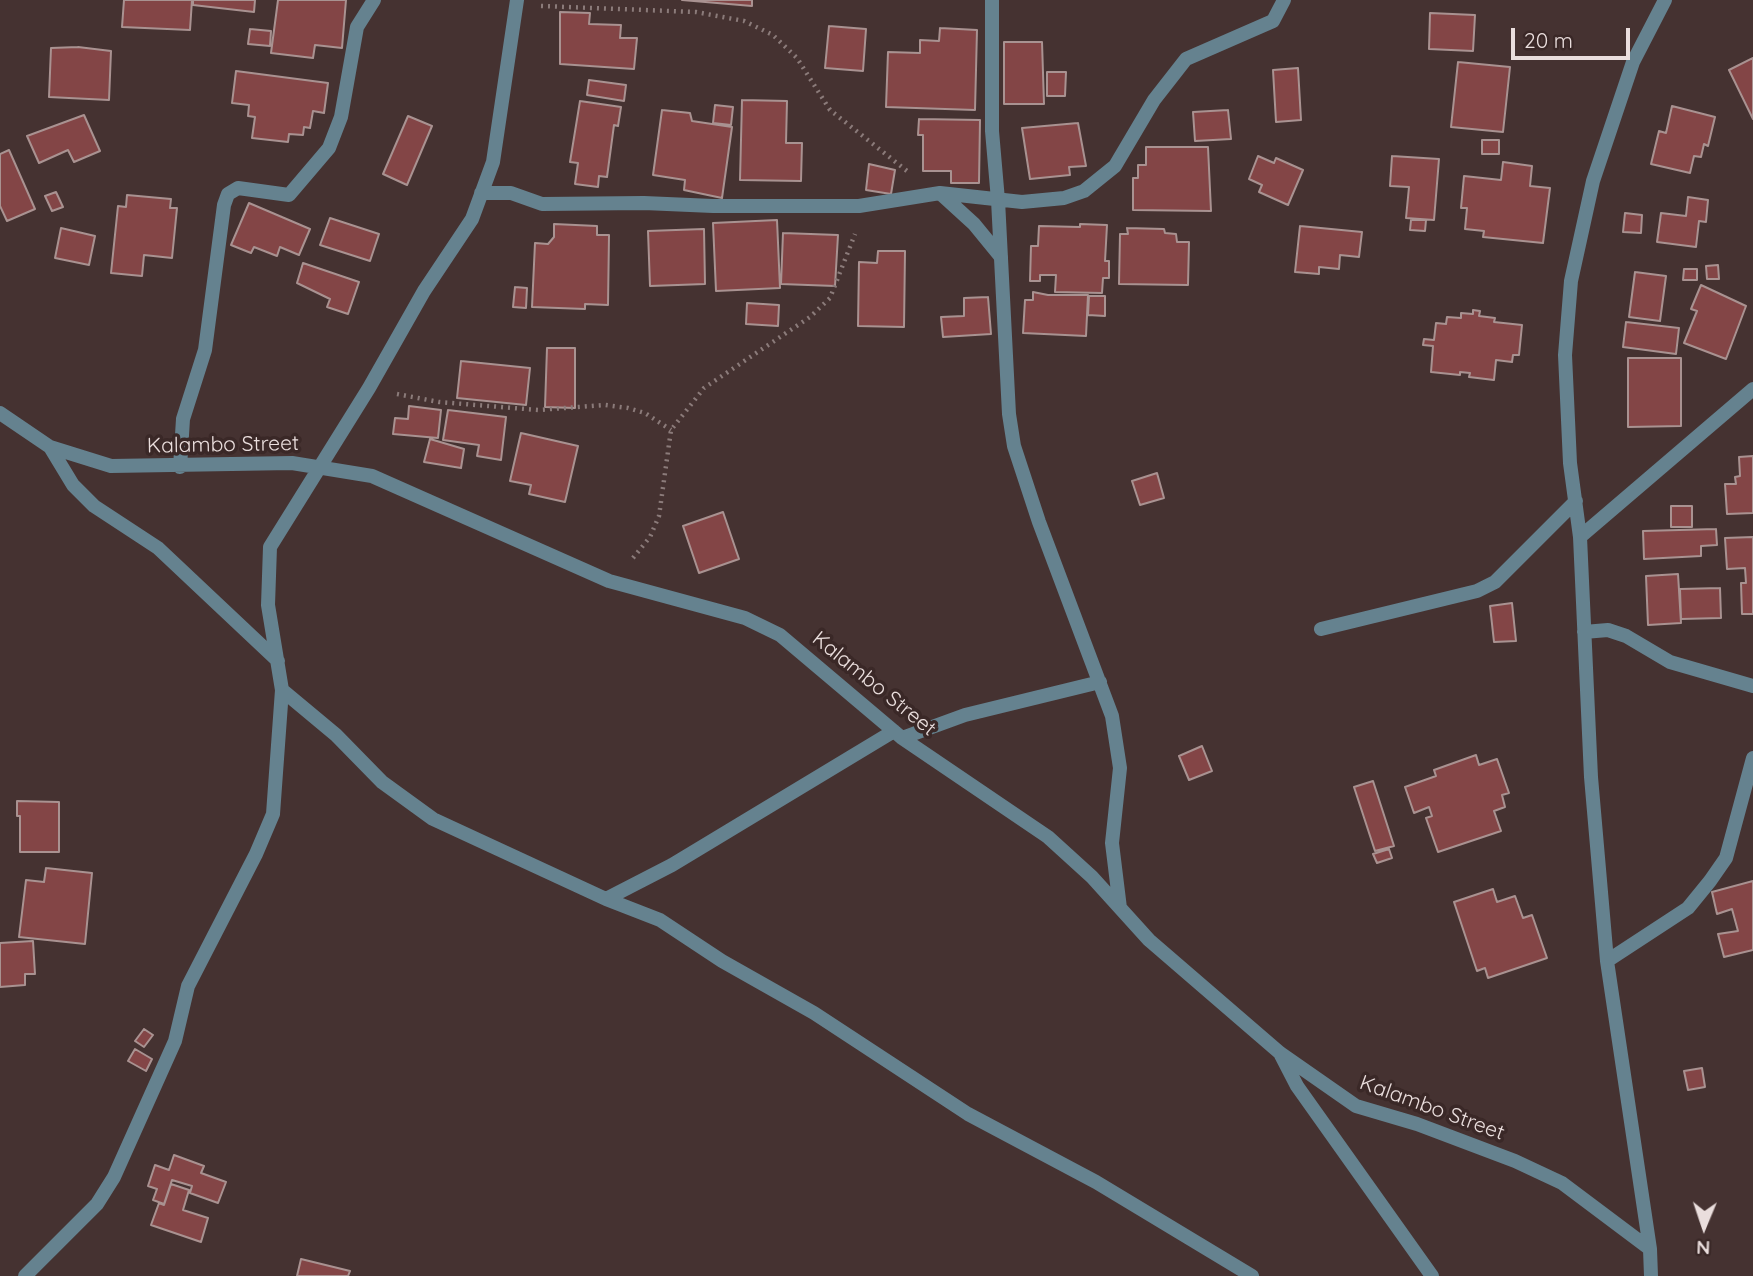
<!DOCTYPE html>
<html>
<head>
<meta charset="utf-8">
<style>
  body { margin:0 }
  #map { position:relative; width:1753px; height:1276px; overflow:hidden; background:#453231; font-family:Quicksand,sans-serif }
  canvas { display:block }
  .north { position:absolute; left:1669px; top:1192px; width:70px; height:70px; -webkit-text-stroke:5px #3a2827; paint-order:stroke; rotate:182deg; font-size:19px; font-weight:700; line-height:28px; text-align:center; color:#eadedd }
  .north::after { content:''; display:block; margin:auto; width:24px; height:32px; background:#eadedd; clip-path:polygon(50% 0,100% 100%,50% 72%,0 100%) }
  .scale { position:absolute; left:1511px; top:28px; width:119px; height:32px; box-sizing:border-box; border:4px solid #eadedd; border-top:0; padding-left:9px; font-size:21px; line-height:24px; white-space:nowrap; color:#eadedd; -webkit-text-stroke:5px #3a2827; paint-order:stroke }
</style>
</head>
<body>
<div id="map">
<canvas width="1753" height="1276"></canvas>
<div class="north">N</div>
<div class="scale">20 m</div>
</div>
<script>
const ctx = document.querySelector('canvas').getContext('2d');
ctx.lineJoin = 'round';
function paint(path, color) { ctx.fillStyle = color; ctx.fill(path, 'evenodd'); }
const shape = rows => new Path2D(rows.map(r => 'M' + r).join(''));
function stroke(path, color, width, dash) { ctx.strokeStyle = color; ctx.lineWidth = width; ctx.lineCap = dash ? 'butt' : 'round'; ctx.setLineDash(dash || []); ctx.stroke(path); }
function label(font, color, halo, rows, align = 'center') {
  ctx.font = font + ' Quicksand,sans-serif'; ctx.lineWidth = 7; ctx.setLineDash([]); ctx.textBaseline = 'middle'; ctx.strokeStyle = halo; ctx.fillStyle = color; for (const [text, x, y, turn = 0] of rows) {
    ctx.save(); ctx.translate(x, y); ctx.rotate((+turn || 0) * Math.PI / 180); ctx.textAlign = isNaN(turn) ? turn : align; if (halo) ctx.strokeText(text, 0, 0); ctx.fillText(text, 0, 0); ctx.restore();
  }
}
const building = shape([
  [124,0,192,0,190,30,122,27,124,0],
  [193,0,255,0,254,12,193,5,193,0],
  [278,0,346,0,342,48,315,45,313,58,271,53,278,0],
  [682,0,752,0,752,6,682,0],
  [560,12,590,13,589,24,621,25,620,38,637,38,634,69,560,64,560,12],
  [1430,13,1475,15,1473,51,1429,49,1430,13],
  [829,26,866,29,863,71,825,68,829,26],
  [940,28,977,30,975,110,886,107,888,52,920,53,920,40,939,41,940,28],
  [250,29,271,31,270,46,248,44,250,29],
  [1004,42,1042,42,1044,104,1004,104,1004,42],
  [78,47,111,51,109,100,49,97,51,48,78,47],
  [1753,58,1753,119,1729,70,1753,58],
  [1458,62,1510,67,1503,132,1451,127,1458,62],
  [1298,68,1301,120,1276,122,1273,70,1298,68],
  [236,71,328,83,324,113,313,111,310,128,304,127,303,135,289,134,288,142,252,138,255,117,248,116,249,105,232,103,236,71],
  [1047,72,1066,72,1065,96,1047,96,1047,72],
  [589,80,626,85,624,101,587,95,589,80],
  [742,100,787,101,786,143,802,143,801,181,740,180,742,100],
  [580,101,621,107,618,126,614,125,607,177,599,176,598,187,575,184,578,163,570,162,580,101],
  [715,105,733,107,731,125,713,123,715,105],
  [1672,106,1715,117,1708,146,1704,144,1701,157,1694,156,1690,173,1651,164,1659,131,1666,133,1672,106],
  [662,110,690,113,692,121,732,127,722,198,684,190,685,180,653,175,662,110],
  [1228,110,1231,139,1195,141,1193,112,1228,110],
  [84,115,100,151,74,162,68,150,39,163,27,136,84,115],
  [408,116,432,126,407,185,383,174,408,116],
  [919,119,980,120,979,183,951,183,951,171,923,171,923,135,918,135,919,119],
  [1078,123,1086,166,1069,167,1070,175,1030,179,1022,128,1078,123],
  [1482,140,1499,140,1499,154,1482,154,1482,140],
  [1146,147,1208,147,1211,211,1133,210,1133,178,1138,178,1138,165,1146,165,1146,147],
  [9,150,35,209,7,221,0,206,0,154,9,150],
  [1258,156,1274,163,1276,158,1303,170,1288,205,1259,192,1262,185,1249,179,1258,156],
  [1392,156,1439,159,1434,220,1406,218,1409,187,1390,186,1392,156],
  [1503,162,1532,166,1530,186,1550,188,1543,243,1483,237,1484,231,1465,229,1467,208,1461,208,1464,176,1501,180,1503,162],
  [869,164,895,170,891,194,866,190,869,164],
  [56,192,63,207,52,211,45,196,56,192],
  [127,195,171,199,170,208,177,208,172,258,144,255,142,276,111,273,118,206,126,207,127,195],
  [1688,197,1708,200,1706,222,1699,221,1696,247,1657,242,1661,213,1686,216,1688,197],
  [249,203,310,229,299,255,280,247,277,256,254,247,251,253,231,245,249,203],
  [1625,213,1642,215,1641,233,1623,232,1625,213],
  [330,218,379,234,370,261,320,245,330,218],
  [777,220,780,288,716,291,713,223,777,220],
  [1411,220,1426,220,1425,231,1410,230,1411,220],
  [554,224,597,226,597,235,609,235,608,305,585,304,585,309,532,307,535,243,548,244,554,237,554,224],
  [1080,224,1107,225,1105,261,1109,261,1109,278,1103,278,1102,293,1055,292,1056,275,1040,275,1040,281,1030,281,1031,246,1038,246,1039,226,1080,227,1080,224],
  [1300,226,1362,232,1359,257,1340,255,1339,269,1319,267,1319,274,1295,272,1300,226],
  [61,228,95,236,89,265,55,258,61,228],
  [1127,228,1164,229,1165,233,1176,234,1177,242,1189,242,1188,285,1119,284,1120,234,1128,234,1127,228],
  [704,229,705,284,650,286,648,231,704,229],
  [783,233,838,235,835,286,781,284,783,233],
  [878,251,905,251,904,327,858,326,859,262,877,263,878,251],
  [303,263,359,282,348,314,327,307,330,299,297,283,303,263],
  [1718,265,1719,279,1707,279,1706,266,1718,265],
  [1684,269,1697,269,1697,280,1683,280,1684,269],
  [1635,272,1666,276,1660,321,1629,317,1635,272],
  [1701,285,1746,306,1726,359,1684,343,1697,311,1691,309,1701,285],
  [515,287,527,288,526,308,513,307,515,287],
  [1033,292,1048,295,1088,295,1086,336,1023,333,1025,300,1033,300,1033,292],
  [1089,296,1105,296,1105,316,1088,315,1089,296],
  [988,297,991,334,943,337,941,317,964,316,964,298,988,297],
  [747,303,779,305,778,326,746,324,747,303],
  [1473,310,1480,311,1479,316,1495,318,1494,322,1522,325,1519,355,1513,355,1512,362,1496,360,1494,380,1469,377,1470,373,1460,372,1460,375,1431,372,1433,346,1423,345,1424,339,1434,340,1436,323,1446,324,1447,317,1461,318,1461,313,1473,314,1473,310],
  [1626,322,1679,328,1676,354,1623,347,1626,322],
  [547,348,575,348,575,408,545,407,547,348],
  [1628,358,1681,358,1681,426,1628,427,1628,358],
  [461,361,530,368,526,405,457,398,461,361],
  [409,406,441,410,438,438,393,434,395,418,408,419,409,406],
  [448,410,506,417,501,460,477,456,479,445,443,440,448,410],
  [521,433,578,446,565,502,529,494,531,485,510,481,521,433],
  [430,439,464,449,461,468,424,462,430,439],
  [1753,456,1753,513,1727,514,1725,484,1736,484,1735,477,1740,476,1739,457,1753,456],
  [1157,473,1164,498,1140,505,1132,481,1157,473],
  [1671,506,1692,506,1692,527,1671,527,1671,506],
  [723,512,739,559,699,573,683,526,723,512],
  [1716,529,1717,545,1701,546,1701,556,1644,559,1643,531,1716,529],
  [1753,537,1753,614,1742,614,1741,583,1746,583,1745,568,1727,569,1725,538,1753,537],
  [1678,574,1681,623,1648,625,1646,576,1678,574],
  [1720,588,1721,618,1681,619,1680,589,1720,588],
  [1512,603,1516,641,1494,642,1490,606,1512,603],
  [1202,746,1212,771,1189,780,1179,756,1202,746],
  [1476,755,1479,765,1497,759,1509,793,1502,795,1505,807,1494,811,1501,831,1438,852,1426,818,1432,816,1429,807,1414,813,1405,787,1436,776,1434,770,1476,755],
  [1373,781,1394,846,1375,851,1354,787,1373,781],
  [17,801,59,802,59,852,20,852,20,816,17,816,17,801],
  [1389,849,1392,858,1377,863,1373,854,1389,849],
  [46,868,92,873,85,944,19,937,26,880,44,882,46,868],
  [1753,881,1753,950,1724,957,1718,934,1738,931,1732,909,1717,914,1712,892,1753,881],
  [1493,889,1497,902,1515,896,1523,918,1532,915,1547,958,1488,978,1485,968,1477,971,1454,902,1493,889],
  [33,941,35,974,25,974,25,985,0,987,0,943,33,941],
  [144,1029,153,1035,144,1047,135,1041,144,1029],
  [135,1049,152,1059,146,1071,128,1061,135,1049],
  [1702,1068,1705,1087,1688,1090,1684,1071,1702,1068],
  [174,1155,204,1166,201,1173,226,1182,218,1203,190,1193,192,1186,172,1180,164,1204,153,1200,157,1189,148,1186,155,1165,169,1170,174,1155],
  [171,1184,189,1190,183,1210,208,1218,201,1242,151,1225,159,1203,164,1205,171,1184],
  [301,1259,350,1271,348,1276,297,1276,301,1259]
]);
paint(building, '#834546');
stroke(building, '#a99291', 2);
stroke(shape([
  [541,6,696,12,744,21,773,35,797,58,830,110,907,171],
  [397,394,439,402,538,410,605,405,628,408,645,413,671,430],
  [633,558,650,537,659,516,671,430,704,388,810,317,830,298,855,234]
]), '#8b7b7a', 4.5, [2, 5]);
stroke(shape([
  [992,0,992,131,998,200,1009,414,1014,446,1039,522,1112,716,1120,768,1112,843,1120,908],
  [481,193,511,193,542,204,644,203,713,206,859,206,940,193,1022,202,1064,198,1084,191,1115,166,1154,100,1186,59,1273,21,1284,0],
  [940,193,974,224,1001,257],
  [0,413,50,447,111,466,292,463,372,476,609,581,745,618,780,635,902,738,1048,837,1092,877,1149,940,1280,1053,1356,1106,1417,1124,1515,1161,1562,1183,1650,1249],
  [50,447,73,485,94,506,158,548,278,661],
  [180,467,183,419,205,350,224,205,228,194,238,188,289,195,329,148,341,117,357,27,374,0],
  [1580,537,1753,389],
  [1321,629,1477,591,1495,582,1576,501],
  [1584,632,1608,630,1626,636,1670,662,1753,686],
  [282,690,336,735,382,782,433,819,606,899,660,920,722,961,814,1013,968,1114,1096,1182,1252,1276],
  [902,738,965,715,1100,682],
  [606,899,672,865,894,731],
  [1607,961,1688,908,1710,881,1726,858,1753,758],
  [1281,1055,1297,1086,1432,1276],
  [25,1276,97,1204,114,1177,175,1041,188,986,256,854,273,814,282,690,268,605,270,547,369,388,424,291,472,219,493,162,517,0],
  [1651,1276,1650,1249,1607,961,1591,777,1580,537,1570,463,1565,355,1571,281,1593,181,1633,62,1665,0]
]), '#65828f', 14);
label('21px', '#eadedd', '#3a2827', [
  ["Kalambo Street",223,445,-1],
  ["Kalambo Street",874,684,39],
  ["Kalambo Street",1432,1108,20]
]);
</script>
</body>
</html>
